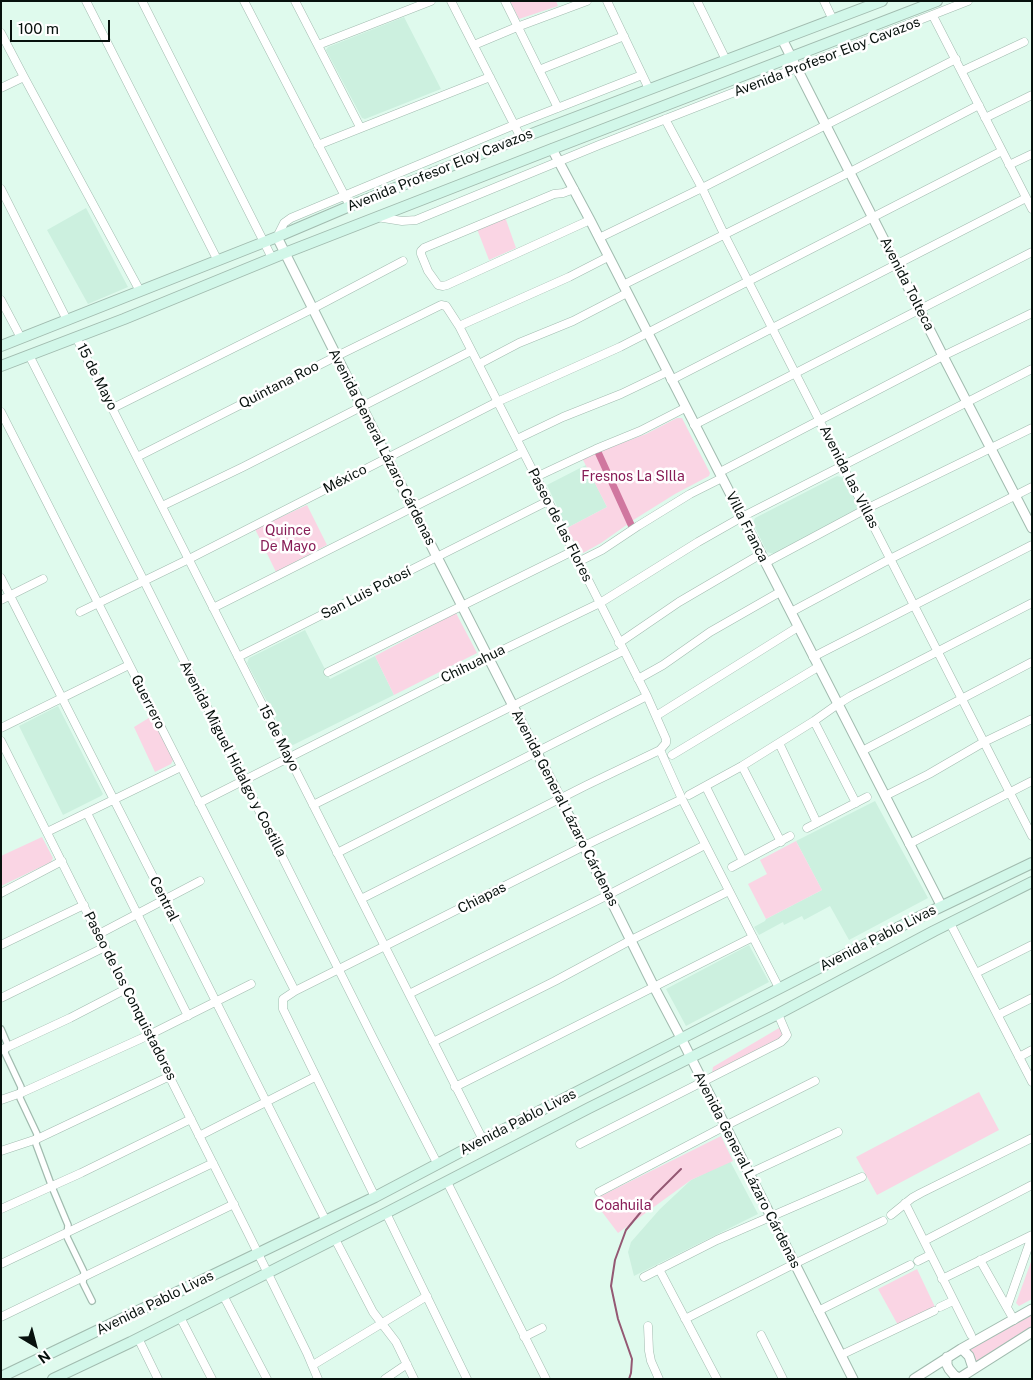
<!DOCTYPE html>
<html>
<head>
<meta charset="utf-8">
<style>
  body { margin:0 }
  #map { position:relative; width:1033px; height:1380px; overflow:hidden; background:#dffaed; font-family:"Public Sans",sans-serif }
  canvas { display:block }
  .frame { position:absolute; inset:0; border:2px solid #07110d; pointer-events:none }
  .north { position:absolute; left:10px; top:1320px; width:50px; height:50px; -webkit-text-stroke:4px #fff; paint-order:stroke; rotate:143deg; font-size:14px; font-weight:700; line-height:20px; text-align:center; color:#07110d }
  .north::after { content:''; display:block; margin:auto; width:18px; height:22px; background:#07110d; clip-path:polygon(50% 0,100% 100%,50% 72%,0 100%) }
  .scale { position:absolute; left:10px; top:20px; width:100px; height:22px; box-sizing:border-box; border:2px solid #07110d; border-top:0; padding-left:6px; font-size:15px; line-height:18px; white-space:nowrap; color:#07110d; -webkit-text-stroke:4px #fff; paint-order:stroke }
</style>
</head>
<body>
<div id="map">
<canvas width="1033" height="1380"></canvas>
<div class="frame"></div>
<div class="north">N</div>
<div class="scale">100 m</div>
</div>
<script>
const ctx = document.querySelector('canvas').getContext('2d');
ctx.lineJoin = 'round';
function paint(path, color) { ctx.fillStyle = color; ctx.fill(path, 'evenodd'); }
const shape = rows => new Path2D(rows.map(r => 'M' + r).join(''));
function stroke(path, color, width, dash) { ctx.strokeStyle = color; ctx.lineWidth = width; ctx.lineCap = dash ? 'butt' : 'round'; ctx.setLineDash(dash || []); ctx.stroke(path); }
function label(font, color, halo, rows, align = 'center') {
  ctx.font = font + ' "Public Sans",sans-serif'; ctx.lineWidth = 5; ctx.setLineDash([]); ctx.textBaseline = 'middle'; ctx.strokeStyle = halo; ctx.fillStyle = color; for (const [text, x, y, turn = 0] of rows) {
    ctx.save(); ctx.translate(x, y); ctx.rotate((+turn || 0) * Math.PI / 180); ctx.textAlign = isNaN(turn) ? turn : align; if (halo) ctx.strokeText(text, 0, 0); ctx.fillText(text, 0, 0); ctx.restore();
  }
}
paint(shape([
  [404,17,441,89,365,119,362,118,326,50,328,47],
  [86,208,128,287,88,304,47,230],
  [586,465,607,507,567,528,547,485],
  [837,476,844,478,858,507,857,512,774,554,767,552,753,523,755,518],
  [305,630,330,679,375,656,394,695,293,745,289,744,247,663,249,658],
  [58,706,103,794,101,796,63,815,19,726],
  [875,801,928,898,849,940,830,906,804,920,802,916,784,925,783,922,759,935,754,927,765,921,766,919,822,890,796,841],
  [749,945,769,982,686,1026,666,989],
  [730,1161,758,1214,634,1276,628,1252,631,1242,660,1209,691,1180]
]), '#ccf0df');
paint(shape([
  [510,1,556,1,558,6,519,19],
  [505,217,516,248,489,260,477,229],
  [677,418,682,418,710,473,709,476,675,494,635,519,601,543,583,553,579,551,567,528,607,507,582,458,646,434],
  [307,505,327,545,276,572,255,529],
  [456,613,477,653,394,695,375,656],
  [152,716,173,760,171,764,155,772,134,727],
  [42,837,53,858,51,862,1,886,1,856],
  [796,841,822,890,766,919,748,884,767,874,760,860],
  [779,1028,781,1029,784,1036,712,1073,713,1067],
  [979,1092,999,1130,877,1195,856,1157],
  [721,1136,733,1161,691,1180,618,1233,593,1200],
  [1032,1259,1032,1299,1019,1306,1016,1303],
  [917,1269,936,1309,899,1327,878,1289],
  [1032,1315,1032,1326,976,1362,969,1349]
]), '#fad5e4');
stroke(shape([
  [629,1379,631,1373,632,1359,618,1319,611,1286,615,1260,626,1230,654,1196,681,1169]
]), '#945873', 2);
stroke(shape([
  [598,452,633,529]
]), '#d0779f', 7);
const pedestrian = shape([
  [1,1029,7,1043,5,1053,21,1087,20,1098,37,1134,36,1144,52,1187,68,1225,67,1237,84,1272,83,1283,92,1301]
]);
const minor = shape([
  [86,1,218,261],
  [142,1,272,258],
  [244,1,350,206],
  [295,1,360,127],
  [451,1,521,138],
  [505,1,558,108],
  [607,1,649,89],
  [697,1,726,60],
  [824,1,833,20],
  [933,16,1032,209],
  [1,33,24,77,140,291],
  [318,45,431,1],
  [474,45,517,27,587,1],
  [539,70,624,36],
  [962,71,1024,42],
  [1,88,24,77],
  [985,118,1032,95],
  [665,119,702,188,724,234,1032,836],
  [318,145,490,77],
  [1009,165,1032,154],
  [1,189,67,320],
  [574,189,563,193,554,194,424,248,421,251,421,254,428,271,438,285,443,286,447,285,590,220],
  [377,217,402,221,416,220,599,145,968,1],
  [277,237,284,223,291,218,514,125,642,75],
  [599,238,702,188,956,59],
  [623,285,850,172,979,105],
  [1,300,21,338],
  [459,326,569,277,608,257],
  [76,337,483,1140],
  [29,355,144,581,374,1040,437,1163],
  [479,364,519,343,573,321,627,293],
  [671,380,1026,198],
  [113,408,312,309,403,261],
  [1,412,295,991],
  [694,425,1032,252],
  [517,439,563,417,621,394,667,372],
  [137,457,337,356,441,305,446,306,459,326,536,477,647,696,666,739,666,743,660,750,587,785,361,899],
  [720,472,943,356,1032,313],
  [536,477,596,449,640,431,685,408],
  [162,506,243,467,471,351],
  [578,562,602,550,638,526,690,494,722,478],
  [765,563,866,509,1032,428],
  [1,578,165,900,326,1221],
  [1,600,43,579],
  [213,608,523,452],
  [80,612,189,559,497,402,620,347,1002,151],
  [791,612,890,559,1032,487],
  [619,643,679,602,761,554],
  [238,657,548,501],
  [813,657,1032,545],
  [328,672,573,551],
  [638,679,663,665,710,632,780,592],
  [656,716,798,627],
  [814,721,856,803],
  [1,728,129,665],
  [1,741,248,1233,307,1353,318,1379],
  [779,743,817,823],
  [660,750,682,799,779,988],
  [862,751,1032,662],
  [672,755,818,667],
  [742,766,781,842],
  [706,787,743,861],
  [689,795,742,766,814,721,838,704,851,696,1032,603],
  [885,796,929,774,984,742,1032,719],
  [199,803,488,657,600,603,698,542,742,517,1032,369],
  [313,805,623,651],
  [87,813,188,1016],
  [807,828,867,797],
  [47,832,181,767],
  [909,844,1032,781],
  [337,853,647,696],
  [732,867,790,836],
  [1,893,62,861],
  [950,923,1032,1082],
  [99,934,200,881],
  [1,945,84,905],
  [976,973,1032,945],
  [409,994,608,895,705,845],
  [1,998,105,947],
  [998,1015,1032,998],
  [433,1042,555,981,631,940,729,891],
  [1,1050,70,1018,126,989],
  [1019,1057,1032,1050],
  [455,1087,753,937],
  [1,1100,21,1093,149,1035,251,984],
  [199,1136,315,1077],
  [580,1144,781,1042,785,1038,787,1035,778,1014],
  [1,1151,37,1139,170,1076],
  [748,1174,838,1132],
  [447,1182,546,1379],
  [599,1192,725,1126,815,1081],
  [375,1197,283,1009,283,999,295,991,385,946,584,846,682,799],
  [905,1203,971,1335],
  [1,1209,81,1173,191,1119],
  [386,1213,467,1379],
  [891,1215,912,1198,921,1193,1032,1138],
  [335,1239,373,1312,396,1342,414,1379],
  [924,1241,1032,1185],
  [980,1260,1014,1320],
  [918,1261,930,1255],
  [1,1264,213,1163],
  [659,1269,717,1379],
  [644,1277,717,1240,862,1177],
  [942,1279,1032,1235],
  [223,1295,267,1379],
  [940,1307,953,1301],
  [1007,1307,1032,1236],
  [818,1311,910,1265],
  [1,1317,234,1204],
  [180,1317,212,1379],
  [685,1319,794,1264,883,1221],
  [648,1326,649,1351,651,1361,659,1379],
  [761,1335,783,1379],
  [524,1337,542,1328],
  [138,1338,158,1379],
  [841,1355,934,1311],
  [313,1365,427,1296],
  [385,1379,407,1364]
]);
const tertiary = shape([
  [782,39,943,356,1032,528],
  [552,149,590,220,941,905],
  [277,237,437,557,560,798,654,987,681,1038,853,1379],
  [961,1349,964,1351,969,1356,973,1368],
  [947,1357,947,1365,949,1369,954,1375,959,1378],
  [914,1379,961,1349,1032,1309],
  [958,1379,1032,1332]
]);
const secondary = shape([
  [1,346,277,237,350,206,521,138,882,1],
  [1,366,124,319,285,253,552,149,937,1],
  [1,1377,375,1197,483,1140,911,921,1032,863],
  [53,1379,131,1342,386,1213,589,1108,778,1014,934,931,1032,882]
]);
stroke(pedestrian, '#a1bbaf', 8);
stroke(minor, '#a1bbaf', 9);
stroke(tertiary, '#a1bbaf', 11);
stroke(secondary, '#a1bbaf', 12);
stroke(pedestrian, '#fff', 5.5);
stroke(minor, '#fff', 8);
stroke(tertiary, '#fff', 9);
stroke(secondary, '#d2f7e9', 10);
label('14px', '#07110d', '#fff', [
  ["Avenida Profesor Eloy Cavazos",827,57,-21],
  ["Avenida Profesor Eloy Cavazos",440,170,-22],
  ["Avenida Tolteca",907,284,63],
  ["15 de Mayo",97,377,63],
  ["Quintana Roo",279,385,-27],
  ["Avenida General Lázaro Cárdenas",382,447,63],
  ["Avenida las Villas",849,477,63],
  ["México",345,479,-27],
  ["Paseo de las Flores",560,525,63],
  ["Villa Franca",747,527,63],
  ["San Luis Potosí",366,593,-27],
  ["Chihuahua",473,664,-26],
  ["Guerrero",148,702,63],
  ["15 de Mayo",279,738,63],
  ["Avenida Miguel Hidalgo y Costilla",233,759,63],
  ["Avenida General Lázaro Cárdenas",565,808,63],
  ["Chiapas",482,898,-27],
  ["Central",164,899,63],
  ["Avenida Pablo Livas",878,938,-27],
  ["Paseo de los Conquistadores",130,996,63],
  ["Avenida Pablo Livas",518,1122,-27],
  ["Avenida General Lázaro Cárdenas",747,1170,63],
  ["Avenida Pablo Livas",155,1303,-26]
]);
label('14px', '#881d57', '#fff', [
  ["Fresnos La SIlla",633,477],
  ["Quince",288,531],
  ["De Mayo",288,547],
  ["Coahuila",623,1206]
]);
</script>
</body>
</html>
